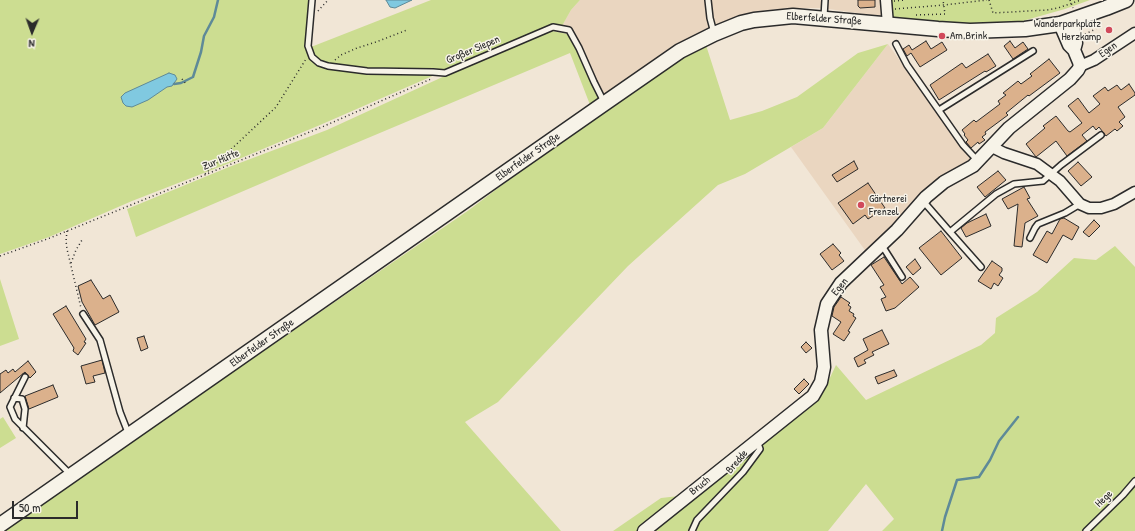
<!DOCTYPE html>
<html>
<head>
<meta charset="utf-8">
<style>
  body { margin:0 }
  #map { position:relative; width:1135px; height:531px; overflow:hidden; background:#f1e6d6; font-family:"Patrick Hand",sans-serif }
  canvas { display:block }
  .north { position:absolute; left:12px; top:12px; width:40px; height:40px; -webkit-text-stroke:3px #f7f3e8; paint-order:stroke; rotate:182deg; font-size:11px; font-weight:700; line-height:16px; text-align:center; color:#2b2b2b }
  .north::after { content:''; display:block; margin:auto; width:14px; height:18px; background:#2b2b2b; clip-path:polygon(50% 0,100% 100%,50% 72%,0 100%) }
  .scale { position:absolute; left:12px; top:501px; width:66px; height:18px; box-sizing:border-box; border:2px solid #2b2b2b; border-top:0; padding-left:5px; font-size:12px; line-height:14px; white-space:nowrap; color:#2b2b2b; -webkit-text-stroke:3px #f7f3e8; paint-order:stroke }
</style>
</head>
<body>
<div id="map">
<canvas width="1135" height="531"></canvas>
<div class="north">N</div>
<div class="scale">50 m</div>
</div>
<script>
const ctx = document.querySelector('canvas').getContext('2d');
ctx.lineJoin = 'round';
function paint(path, color) { ctx.fillStyle = color; ctx.fill(path, 'evenodd'); }
const shape = rows => new Path2D(rows.map(r => 'M' + r).join(''));
function stroke(path, color, width, dash) { ctx.strokeStyle = color; ctx.lineWidth = width; ctx.lineCap = dash ? 'butt' : 'round'; ctx.setLineDash(dash || []); ctx.stroke(path); }
function label(font, color, halo, rows, align = 'center') {
  ctx.font = font + ' "Patrick Hand",sans-serif'; ctx.lineWidth = 3; ctx.setLineDash([]); ctx.textBaseline = 'middle'; ctx.strokeStyle = halo; ctx.fillStyle = color; for (const [text, x, y, turn = 0] of rows) {
    ctx.save(); ctx.translate(x, y); ctx.rotate((+turn || 0) * Math.PI / 180); ctx.textAlign = isNaN(turn) ? turn : align; if (halo) ctx.strokeText(text, 0, 0); ctx.fillText(text, 0, 0); ctx.restore();
  }
}
paint(shape([
  [580,0,883,0,885,17,822,8,790,8,759,11,706,35,605,101,581,47,571,29,562,26,571,10],
  [888,44,972,161,867,253,791,147,823,128]
]), '#ead6c0');
paint(shape([
  [0,0,309,0,305,46,311,47,431,0,580,0,571,10,562,26,437,74,320,125,227,164,132,201,49,237,0,254],
  [889,0,1090,0,1065,9,1012,24,959,26,891,21],
  [552,31,567,34,578,49,602,102,592,110,570,53,337,151,136,237,127,209,229,167,327,130,460,69,540,35],
  [705,42,730,120,762,111,797,97,858,53,888,44,823,128,745,174,718,185,628,266,498,402,465,422,561,531,1,531,469,210,584,123,679,61],
  [1115,246,1135,267,1135,531,882,531,894,519,866,484,828,531,653,531,807,405,827,384,836,365,866,400,981,345,995,333,996,318,1037,292,1074,258,1096,260],
  [0,279,19,339,0,346],
  [3,417,16,438,0,448,0,419],
  [679,496,637,531,613,531,661,498]
]), '#ccdd91');
const water = shape([
  [386,0,412,0,395,8,390,7,386,0],
  [169,73,175,75,177,79,172,86,167,87,148,100,132,107,126,106,123,103,121,97,125,93,169,73]
]);
paint(water, '#80c9e0');
stroke(water, '#5e8a98', 1);
stroke(shape([
  [174,84,181,83,193,77,201,52,204,36,214,17,218,0],
  [942,531,945,517,957,480,979,477,990,460,999,441,1018,417]
]), '#5e8a98', 2.5);
const building = shape([
  [858,0,875,0,875,7,860,8,858,6,858,0],
  [926,41,931,49,942,42,947,50,920,67,911,53,907,56,903,49,909,45,912,50,926,41],
  [1010,41,1015,48,1023,42,1028,49,1013,59,1004,46,1010,41],
  [988,54,996,66,986,72,985,71,939,100,930,85,962,63,966,68,988,54],
  [1049,59,1060,73,1029,96,1028,95,1006,113,1008,115,985,132,986,134,982,137,985,140,979,144,978,142,971,148,966,142,968,140,964,135,965,134,962,130,974,120,976,122,1000,104,998,101,1006,95,1003,93,1018,81,1021,84,1032,76,1030,74,1049,59],
  [1129,84,1135,93,1135,95,1118,107,1125,117,1119,122,1123,126,1117,131,1115,129,1106,136,1099,127,1096,130,1093,126,1082,135,1087,141,1067,156,1056,141,1036,157,1026,144,1045,128,1043,126,1056,116,1068,131,1070,132,1082,123,1068,106,1078,98,1089,113,1100,104,1093,96,1105,87,1108,91,1117,85,1121,90,1129,84],
  [854,161,858,169,837,182,832,175,854,161],
  [1078,162,1092,177,1081,186,1068,171,1078,162],
  [998,171,1006,180,985,197,977,187,998,171],
  [868,183,885,208,868,219,865,215,853,224,838,203,868,183],
  [1024,187,1030,198,1027,199,1038,216,1025,223,1022,247,1014,246,1018,204,1008,209,1002,199,1024,187],
  [986,214,991,226,966,237,961,228,967,223,986,214],
  [1064,218,1079,227,1072,240,1063,235,1047,263,1033,255,1047,231,1052,234,1060,219,1064,218],
  [1094,220,1100,226,1089,237,1083,232,1094,220],
  [941,231,962,258,941,275,919,248,941,231],
  [833,244,841,253,839,255,844,261,832,270,820,254,833,244],
  [884,257,902,284,910,277,919,287,895,308,886,311,881,299,886,297,880,287,884,285,871,265,884,257],
  [915,259,921,268,913,275,906,267,915,259],
  [992,261,1002,268,1002,271,999,275,1003,278,998,286,994,283,991,289,978,281,992,261],
  [91,280,103,299,110,295,119,312,95,325,82,302,78,286,91,280],
  [841,297,850,303,848,305,851,307,849,311,854,314,853,316,856,318,848,331,850,332,844,341,833,334,841,322,832,316,834,307,841,297],
  [66,306,86,339,84,342,86,343,78,355,73,351,74,348,53,314,66,306],
  [882,330,889,344,872,352,874,355,864,360,866,363,858,367,854,358,868,350,863,339,882,330],
  [144,336,148,348,141,351,137,338,144,336],
  [806,342,812,348,806,353,801,347,806,342],
  [102,360,105,373,93,376,95,382,86,384,81,366,102,360],
  [28,361,36,372,30,378,25,372,0,393,0,374,6,370,8,373,13,369,15,372,28,361],
  [894,370,897,376,878,384,875,377,894,370],
  [804,379,809,384,799,394,794,389,804,379],
  [53,385,58,397,29,409,25,396,53,385]
]);
paint(building, '#dbb18c');
stroke(building, '#2b2b2b', 1);
const service = shape([
  [312,0,308,46,312,57,319,63,328,66,367,71,433,72,445,73,553,27,569,30,579,48,594,82,604,102],
  [708,0,710,18,714,33],
  [824,17,825,0],
  [896,44,907,65,963,145,977,160],
  [939,110,1033,51],
  [923,201,950,232,996,194,1014,184,1043,181,1061,165,1101,135],
  [950,232,981,267],
  [1030,238,1035,228,1038,224,1065,213,1080,204],
  [881,244,902,277],
  [83,314,100,340,120,412,129,435],
  [25,377,10,407,15,419,71,475],
  [14,398,22,399,25,409,23,428],
  [692,531,697,520,743,472,760,449,757,441],
  [1086,531,1123,495,1135,481]
]);
const minor = shape([
  [886,0,888,25],
  [1080,66,1094,60,1135,33],
  [992,147,1004,153,1037,164,1060,181,1080,204,1089,208,1101,208,1114,204,1135,192]
]);
const tertiary = shape([
  [1072,20,1076,43,1074,50],
  [644,531,813,396,821,382,824,367,821,330,827,304,841,283,897,230,926,197,944,182,973,166,1009,128,1070,79,1078,70,1080,66,1079,62,1074,50,1069,45,1060,24]
]);
const secondary = shape([
  [0,525,605,103,680,51,714,34,741,23,754,20,793,16,938,29,970,31,1025,29,1060,24,1106,8,1126,0]
]);
stroke(service, '#2b2b2b', 8);
stroke(minor, '#2b2b2b', 13);
stroke(tertiary, '#2b2b2b', 15);
stroke(secondary, '#2b2b2b', 17);
stroke(shape([
  [989,0,993,13,1047,10,1058,8,1081,0],
  [1070,0,1073,8],
  [894,1,906,0],
  [895,9,944,5,987,0],
  [318,11,328,0],
  [916,15,945,14,943,0],
  [1085,34,1096,29],
  [335,60,341,55,357,48,376,42,407,30],
  [182,79,186,84],
  [205,174,276,107,306,59],
  [67,231,66,241,67,249,81,308],
  [0,256,50,238,322,127,431,79],
  [71,263,76,250,82,240]
]), '#2b2b2b', 1.5, [1, 3]);
stroke(service, '#f7f3e8', 5);
stroke(minor, '#f7f3e8', 10);
stroke(tertiary, '#f7f3e8', 12);
stroke(secondary, '#f7f3e8', 14);
for (const [x, y, r, color] of [
  [1109,30,4,"#d1495b"],
  [942,36,4,"#d1495b"],
  [861,205,4,"#d1495b"]
]) { const dot = new Path2D(); dot.arc(x, y, r, 0, 2 * Math.PI); ctx.fillStyle = color; ctx.fill(dot); stroke(dot, '#f7f3e8', 1.5); }
label('11px', '#2b2b2b', '#f7f3e8', [
  ["Elberfelder Straße",824,19,4],
  ["Großer Siepen",473,50,-23],
  ["Egen",1108,50,-34],
  ["Elberfelder Straße",528,157,-35],
  ["Zur Hütte",221,160,-22],
  ["Egen",840,287,-51],
  ["Elberfelder Straße",262,343,-35],
  ["Bredde",737,462,-50],
  ["Bruch",700,486,-39],
  ["Hege",1104,499,-44]
]);
label('11px', '#2b2b2b', '#f7f3e8', [
  ["Wanderparkplatz",1101,24,"right"],
  ["Herzkamp",1101,37,"right"],
  ["Am Brink",950,36],
  ["Gärtnerei",869,199],
  ["Frenzel",869,212]
], 'left');
</script>
</body>
</html>
